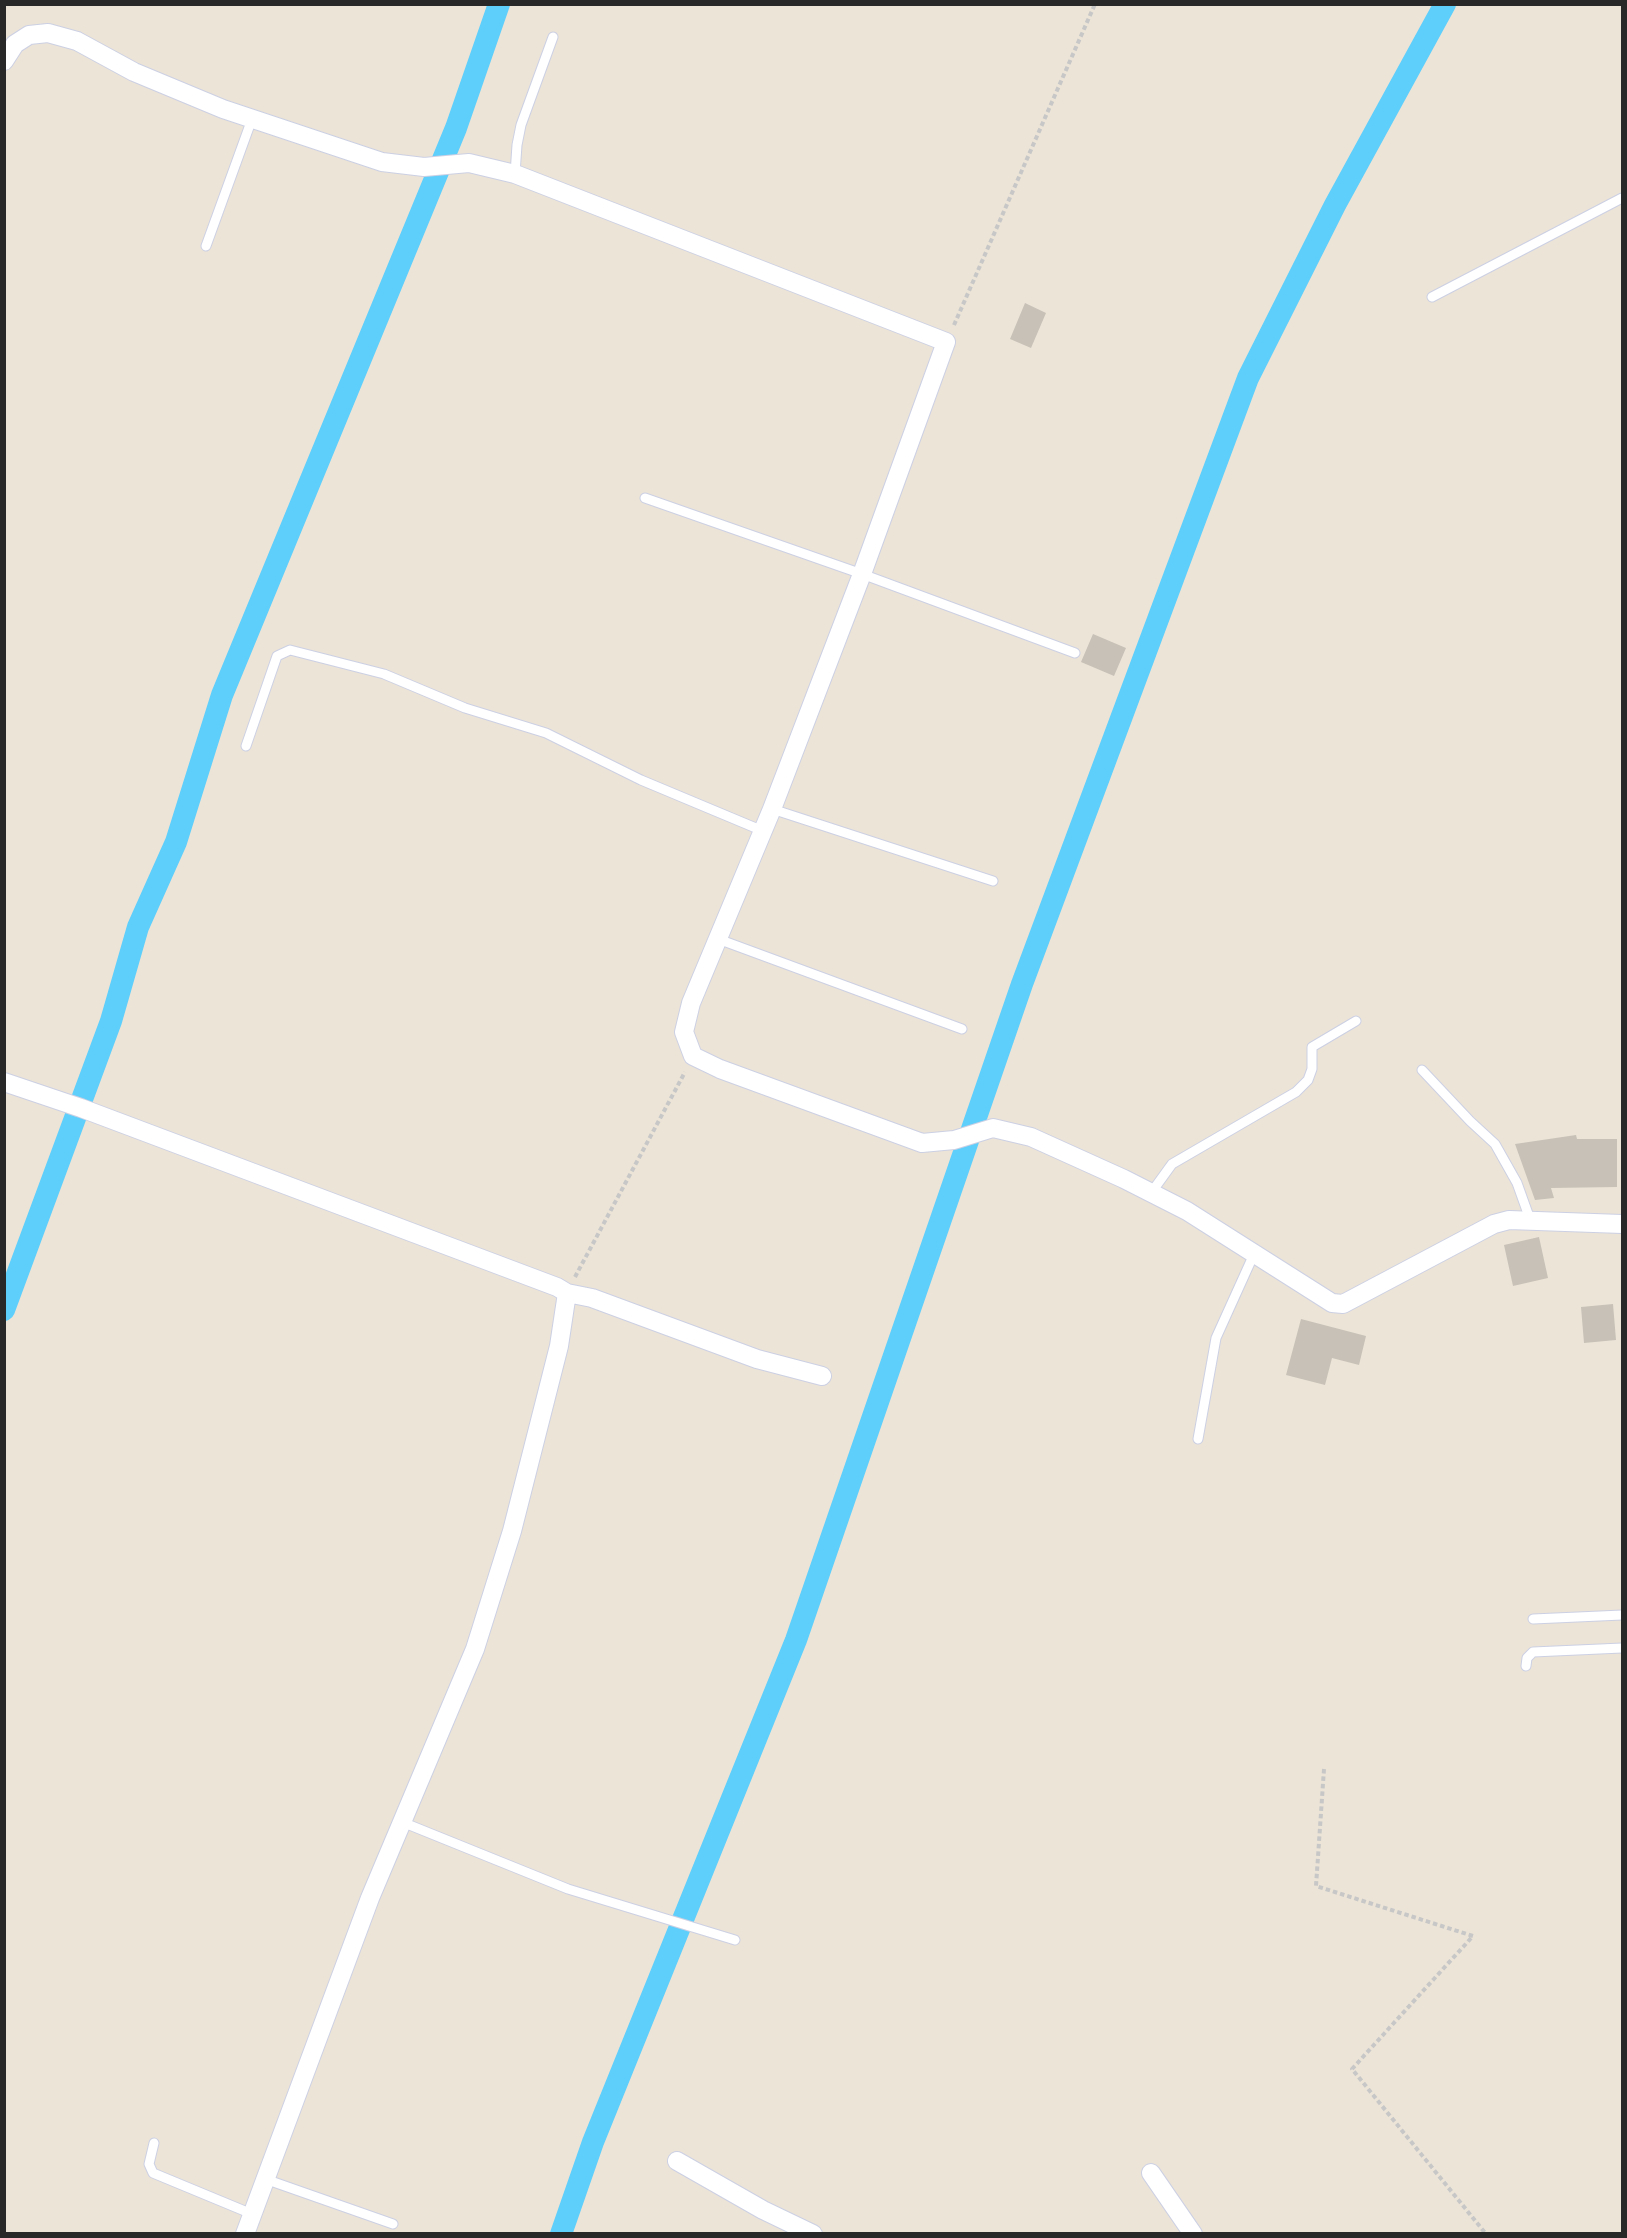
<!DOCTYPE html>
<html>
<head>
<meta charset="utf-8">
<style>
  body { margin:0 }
  #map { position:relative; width:1627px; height:2238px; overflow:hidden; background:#ece4d7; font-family:"Fira Sans",sans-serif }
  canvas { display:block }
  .frame { position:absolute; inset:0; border:6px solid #282828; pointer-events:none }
</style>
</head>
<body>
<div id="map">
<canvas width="1627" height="2238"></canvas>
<div class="frame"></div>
</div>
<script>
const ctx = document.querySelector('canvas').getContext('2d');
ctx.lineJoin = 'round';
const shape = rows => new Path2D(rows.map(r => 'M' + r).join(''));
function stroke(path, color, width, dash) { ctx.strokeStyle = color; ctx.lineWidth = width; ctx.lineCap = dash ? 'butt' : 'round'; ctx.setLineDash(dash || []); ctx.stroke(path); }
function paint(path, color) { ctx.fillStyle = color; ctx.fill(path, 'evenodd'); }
stroke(shape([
  [4,1310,111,1021,138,927,176,842,222,695,456,128,499,4],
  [561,2234,593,2142,796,1640,1022,984,1248,378,1335,205,1445,4]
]), '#5ecefb', 22);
paint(shape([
  [1025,303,1046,313,1031,348,1010,339],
  [1093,634,1126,648,1114,676,1081,662],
  [1576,1135,1577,1139,1617,1139,1617,1187,1551,1188,1554,1198,1535,1200,1515,1144],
  [1539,1237,1548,1278,1513,1286,1504,1245],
  [1613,1304,1616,1340,1584,1343,1581,1307],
  [1301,1319,1366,1336,1359,1365,1332,1358,1325,1385,1286,1375]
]), '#c7c1b7');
const lane = shape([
  [515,174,517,145,521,125,553,37],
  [206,246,252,119],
  [1432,297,1622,198],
  [645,498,862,574,1075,653],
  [246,746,277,656,290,650,384,674,465,708,546,733,641,780,763,831],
  [772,809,993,881],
  [718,939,962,1029],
  [1422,1070,1470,1121,1495,1144,1517,1183,1531,1222],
  [1151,1193,1172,1164,1296,1092,1308,1080,1312,1069,1312,1047,1356,1021],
  [1198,1439,1216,1338,1254,1254],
  [1533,1619,1622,1615],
  [1526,1666,1527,1658,1533,1652,1622,1648],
  [402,1822,568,1889,735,1940],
  [154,2143,149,2164,153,2173,252,2214],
  [265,2179,393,2224]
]);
const street = shape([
  [4,61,15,44,29,35,48,33,77,41,134,72,223,109,382,162,424,167,469,163,515,174,946,342,862,574,772,809,691,1003,684,1032,693,1056,720,1069,922,1143,954,1140,993,1128,1031,1137,1124,1179,1187,1211,1332,1303,1343,1304,1494,1224,1509,1220,1622,1224],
  [4,1082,81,1108,557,1287,567,1293,592,1298,757,1359,822,1376],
  [677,2161,763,2210,813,2234],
  [1151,2173,1193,2234],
  [245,2234,370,1898,475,1649,512,1531,559,1346,567,1293]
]);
stroke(lane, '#ccd0e3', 11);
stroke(street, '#ccd0e3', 20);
stroke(shape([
  [954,325,1095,4],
  [575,1277,685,1072],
  [1324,1769,1316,1886,1473,1936,1352,2069,1486,2234]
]), '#c7c7c7', 4, [4.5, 3]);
stroke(lane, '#fff', 9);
stroke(street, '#fff', 18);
</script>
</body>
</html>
